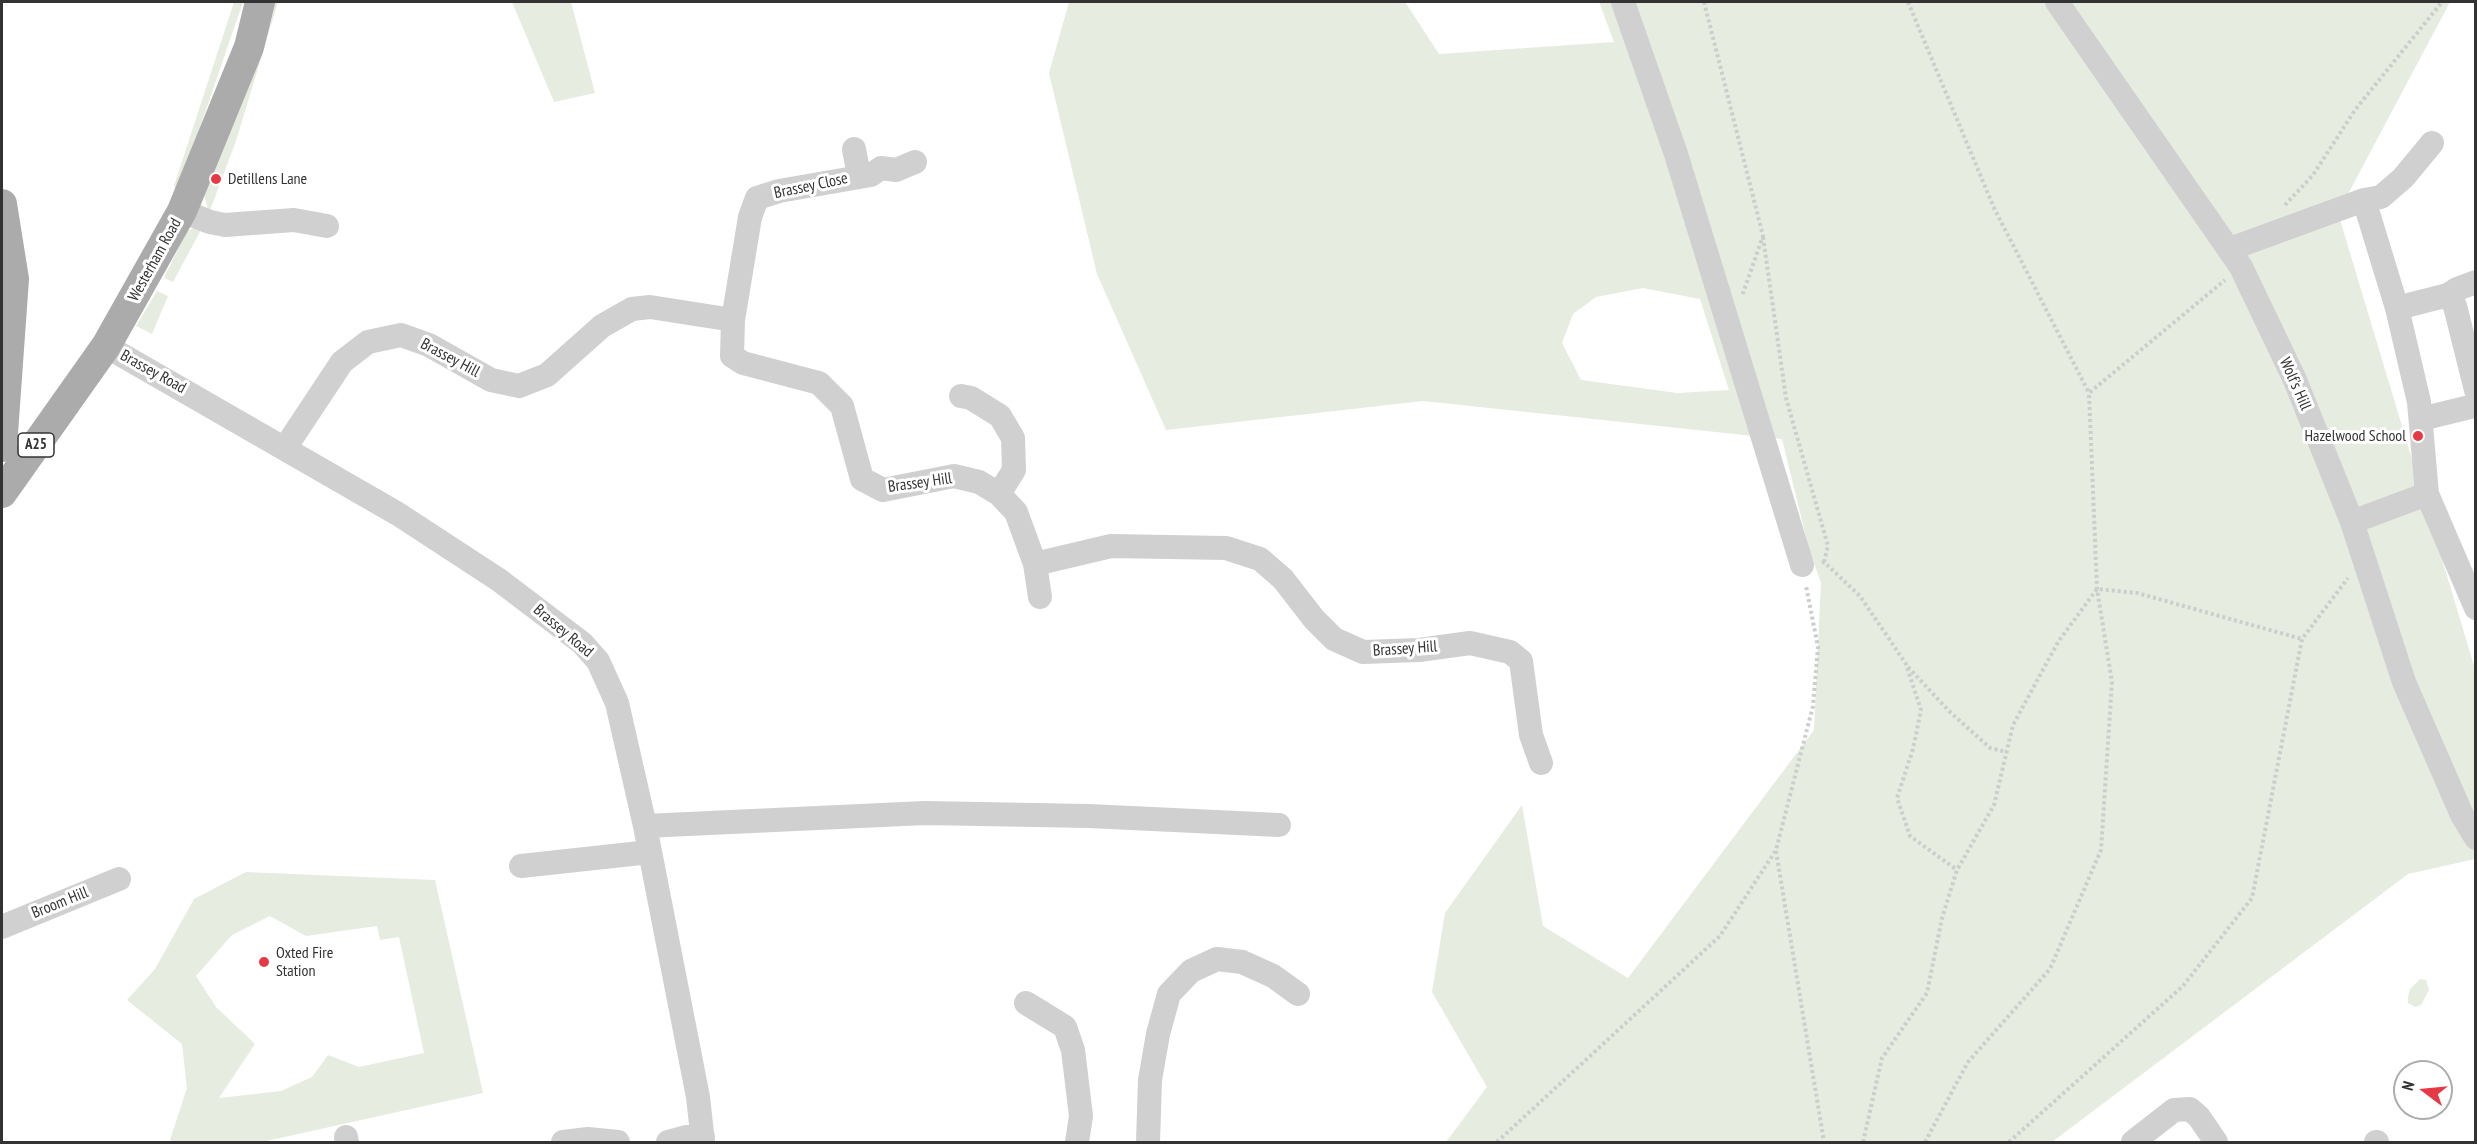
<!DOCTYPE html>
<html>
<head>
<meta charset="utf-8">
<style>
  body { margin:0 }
  #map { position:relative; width:2477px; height:1144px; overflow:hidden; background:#fff; font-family:"PT Sans Narrow",sans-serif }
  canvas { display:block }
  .frame { position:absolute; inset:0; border:3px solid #333; pointer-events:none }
  .north { position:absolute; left:2393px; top:1060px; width:60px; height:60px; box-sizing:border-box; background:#fff; border:2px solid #adadad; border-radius:50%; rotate:286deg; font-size:16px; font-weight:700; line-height:24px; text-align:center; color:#333 }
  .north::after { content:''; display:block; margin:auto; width:21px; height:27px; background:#e63946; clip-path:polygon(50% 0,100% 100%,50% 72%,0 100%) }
</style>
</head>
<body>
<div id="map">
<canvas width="2477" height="1144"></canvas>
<div class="frame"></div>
<div class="north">N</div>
</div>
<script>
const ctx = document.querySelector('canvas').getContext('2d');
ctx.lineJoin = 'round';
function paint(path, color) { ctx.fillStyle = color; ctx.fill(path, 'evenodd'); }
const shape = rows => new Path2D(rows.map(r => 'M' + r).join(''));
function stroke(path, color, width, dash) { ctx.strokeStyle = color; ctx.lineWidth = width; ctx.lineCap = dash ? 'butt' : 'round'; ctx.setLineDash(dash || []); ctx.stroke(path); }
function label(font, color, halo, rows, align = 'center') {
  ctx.font = font + ' "PT Sans Narrow",sans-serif'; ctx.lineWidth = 6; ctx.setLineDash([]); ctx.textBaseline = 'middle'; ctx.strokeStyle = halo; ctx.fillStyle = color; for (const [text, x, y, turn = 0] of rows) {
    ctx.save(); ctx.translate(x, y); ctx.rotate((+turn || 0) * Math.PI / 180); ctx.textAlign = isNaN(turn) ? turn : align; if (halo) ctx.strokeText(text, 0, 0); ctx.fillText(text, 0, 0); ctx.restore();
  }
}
paint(shape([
  [234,2,243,2,196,139,176,188,174,186],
  [275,2,278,2,236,141,209,213,204,195,249,86],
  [512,2,571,2,595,93,554,102],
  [1069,2,1405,2,1439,54,1614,42,1599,2,2450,2,2338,213,2475,669,2475,859,2408,874,2052,1142,1446,1142,1487,1087,1432,992,1445,913,1522,805,1543,926,1628,978,1814,730,1821,583,1809,549,1782,439,1423,401,1166,430,1097,274,1049,73],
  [1643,288,1700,299,1729,390,1677,393,1581,380,1562,343,1573,314,1596,297],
  [196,227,202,228,173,282,164,278,187,231],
  [157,291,168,296,152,334,136,326],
  [246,872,435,880,483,1093,262,1142,176,1142,170,1140,187,1088,182,1044,127,1000,155,969,194,899],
  [270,916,306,936,377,926,380,940,399,937,424,1053,359,1067,328,1055,312,1077,281,1091,219,1098,255,1044,216,1007,196,976,232,935],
  [2420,979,2426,980,2429,990,2421,1005,2415,1007,2408,1003,2408,997,2410,989]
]), '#e6ecdf');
stroke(shape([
  [1704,2,1763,236,1742,296],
  [1908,2,1994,208,2089,393],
  [2285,205,2313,175,2355,110,2442,2],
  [1763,237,1786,398,1828,546,1824,562],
  [1822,563,1824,562,1860,596,1906,664,1921,710,1913,749,1897,798,1910,836,1957,870],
  [1908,667,1949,711,1990,748,2007,752],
  [1776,851,1824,1142],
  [1497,1142,1720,936,1776,850,1813,706,1818,647,1806,586],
  [1863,1142,1882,1058,1927,993,1942,918,1957,870,1994,805,2013,725,2058,642,2097,589,2137,593,2302,639],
  [1925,1142,1968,1062,2050,969,2101,850,2112,682,2097,589,2089,393,2225,280],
  [2009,1142,2183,986,2252,898,2302,639,2348,578]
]), '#cdcdcd', 4, [3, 3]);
stroke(shape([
  [1623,2,1676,154,1802,565],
  [2057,2,2241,267,2295,380,2352,522,2404,682,2462,815,2476,838],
  [854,149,859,176],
  [2364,200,2397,308,2419,402,2427,494,2476,608],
  [182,211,210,222,225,225,294,220,327,226],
  [2230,249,2364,200,2381,197,2403,178,2432,143],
  [2448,295,2457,289,2476,282],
  [2397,308,2448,295,2455,306,2476,390],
  [733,320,750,217,757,198,779,191,871,175,881,168,896,170,915,162],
  [106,346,398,514,499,580,582,643,598,661,617,703,645,826,698,1097,703,1142],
  [961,396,971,398,1000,416,1013,438,1014,470,999,494],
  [2421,419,2474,406,2476,401],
  [285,448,342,362,368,342,401,335,429,345,491,380,519,386,547,375,602,326,632,309,650,307,733,320,732,356,743,363,819,383,842,406,862,479,883,490,954,476,979,482,999,494,1016,512,1035,564,1111,546,1226,548,1260,559,1283,579,1314,619,1334,639,1363,652,1419,650,1470,643,1510,652,1521,661,1531,735,1541,763],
  [2352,522,2427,494],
  [1035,564,1040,597],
  [645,826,925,813,1089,816,1279,825],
  [521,866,650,852],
  [2,927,119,879],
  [1026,1003,1065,1027,1073,1050,1081,1116,1077,1142],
  [346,1137,347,1142],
  [563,1142,588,1139,618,1142],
  [668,1142,686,1137,703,1137],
  [1148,1142,1150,1080,1158,1034,1169,994,1191,971,1217,959,1242,962,1273,976,1298,994],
  [2133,1142,2174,1110,2190,1109,2199,1117,2216,1142],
  [2376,1142,2377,1142]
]), '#d0d0d0', 24);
stroke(shape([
  [2,204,14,279,2,447],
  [2,493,106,346,182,211,249,47,260,2]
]), '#ababab', 30);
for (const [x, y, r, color] of [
  [216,179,6,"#e63946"],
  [2418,436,6,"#e63946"],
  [264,962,6,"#e63946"]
]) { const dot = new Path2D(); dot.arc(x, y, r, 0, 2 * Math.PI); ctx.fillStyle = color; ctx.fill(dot); stroke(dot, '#fff', 2); }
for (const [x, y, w] of [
  [36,445,36]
]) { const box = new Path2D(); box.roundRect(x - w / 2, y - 12, w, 24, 4.5); ctx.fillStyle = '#fff'; ctx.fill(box); stroke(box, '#333', 1.5); }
label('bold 15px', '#333', null, [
  ["A25",36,445]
]);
label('16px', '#333', '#fff', [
  ["Detillens Lane",228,179],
  ["Hazelwood School",2406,436,"right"],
  ["Oxted Fire",276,953],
  ["Station",276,971]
], 'left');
label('16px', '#333', '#fff', [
  ["Brassey Close",811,186,-12],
  ["Westerham Road",155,260,-61],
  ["Brassey Hill",450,358,28],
  ["Brassey Road",153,372,29],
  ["Wolf's Hill",2295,384,66],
  ["Brassey Hill",920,483,-8],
  ["Brassey Road",563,631,40],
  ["Brassey Hill",1405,649,-4],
  ["Broom Hill",60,903,-22]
]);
</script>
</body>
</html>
